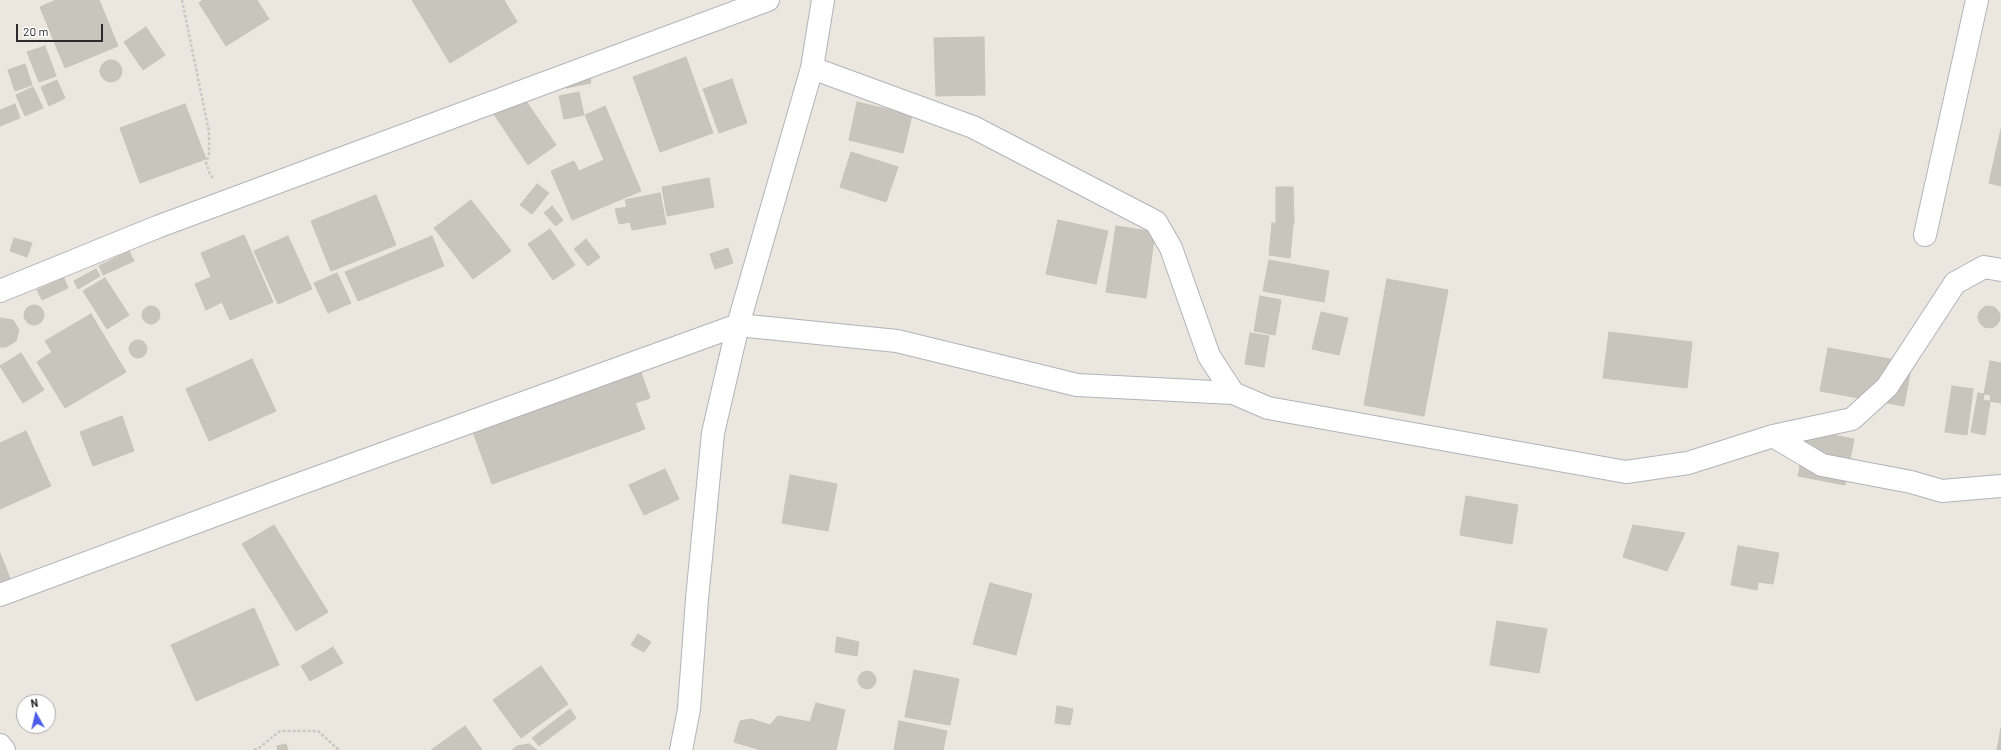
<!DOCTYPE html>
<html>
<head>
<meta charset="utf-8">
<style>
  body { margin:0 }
  #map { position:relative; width:2001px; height:750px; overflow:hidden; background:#ebe7de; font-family:Barlow,sans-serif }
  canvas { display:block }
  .north { position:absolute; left:16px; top:694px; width:40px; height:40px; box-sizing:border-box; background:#fff; border:1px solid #aaa; border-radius:50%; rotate:352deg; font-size:11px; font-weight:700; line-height:16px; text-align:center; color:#2b2b2b }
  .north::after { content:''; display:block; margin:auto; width:14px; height:18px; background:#4d5bea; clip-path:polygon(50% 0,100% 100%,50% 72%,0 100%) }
  .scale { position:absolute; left:16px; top:24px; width:87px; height:18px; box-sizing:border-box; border:2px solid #2b2b2b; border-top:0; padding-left:5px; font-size:12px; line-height:14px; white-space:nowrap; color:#2b2b2b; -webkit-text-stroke:3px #fff; paint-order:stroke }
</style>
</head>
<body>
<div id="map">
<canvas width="2001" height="750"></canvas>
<div class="north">N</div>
<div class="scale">20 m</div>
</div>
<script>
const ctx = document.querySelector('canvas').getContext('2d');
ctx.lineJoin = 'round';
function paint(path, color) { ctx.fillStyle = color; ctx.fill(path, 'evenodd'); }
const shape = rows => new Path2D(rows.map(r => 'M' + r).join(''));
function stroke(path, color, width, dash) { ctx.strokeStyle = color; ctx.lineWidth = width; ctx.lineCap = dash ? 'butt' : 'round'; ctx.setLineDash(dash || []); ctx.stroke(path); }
const building = shape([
  [56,0,99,0,118,46,65,68,40,7,56,0],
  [203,0,257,0,269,19,226,46,199,3,203,0],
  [412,0,504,0,517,22,450,63,412,0],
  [146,27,165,55,143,70,124,42,146,27],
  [984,37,985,95,936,96,934,38,984,37],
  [45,46,56,76,39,82,27,52,45,46],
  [686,57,713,133,660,152,633,77,686,57],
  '100 71a11 11 0 1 1 22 0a11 11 0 1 1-22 0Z',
  [25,64,32,85,15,91,8,70,25,64],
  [587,64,591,83,566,88,563,69,587,64],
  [732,79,747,123,719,133,703,89,732,79],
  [57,80,65,98,49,106,41,87,57,80],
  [513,82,556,145,528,165,485,101,513,82],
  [33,87,43,108,25,116,16,95,33,87],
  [579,92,584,115,564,119,559,96,579,92],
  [857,102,912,115,903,153,849,140,857,102],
  [15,104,20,118,0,126,0,110,15,104],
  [185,104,206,159,140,183,120,128,185,104],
  [605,106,641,191,572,220,551,171,574,161,579,171,604,160,585,115,605,106],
  [2001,129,2001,186,1989,183,2001,129],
  [851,152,898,167,886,202,840,187,851,152],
  [709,178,714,207,667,216,662,187,709,178],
  [537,184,549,193,532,214,520,205,537,184],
  [1276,187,1293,187,1294,224,1276,225,1276,187],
  [660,193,666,224,632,230,630,222,619,224,615,209,627,207,625,200,660,193],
  [376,195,396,245,331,271,311,221,376,195],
  [471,200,511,251,473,279,434,228,471,200],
  [552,206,563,220,556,226,544,213,552,206],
  [1058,220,1108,231,1096,284,1046,274,1058,220],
  [1272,223,1293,225,1290,258,1269,255,1272,223],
  [1116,226,1155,232,1146,298,1106,292,1116,226],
  [550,229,575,265,553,280,528,244,550,229],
  [244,235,273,302,230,320,222,302,206,310,195,284,211,277,201,253,244,235],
  [288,236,312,289,278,304,254,251,288,236],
  [432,236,444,266,358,301,345,272,432,236],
  [14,238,32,243,27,257,10,251,14,238],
  [586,239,600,257,588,266,574,249,586,239],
  [728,248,733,263,715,269,710,254,728,248],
  [129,251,134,261,103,275,99,266,129,251],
  [1269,260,1329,271,1324,302,1263,291,1269,260],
  [96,269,100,276,78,289,74,281,96,269],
  [337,273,351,303,328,313,314,283,337,273],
  [64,278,68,288,42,300,37,290,64,278],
  [105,278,129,315,107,329,83,291,105,278],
  [1387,279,1448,290,1424,416,1364,405,1387,279],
  [1260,296,1281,300,1275,335,1254,331,1260,296],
  '24 315a10 10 0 1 1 20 0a10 10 0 1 1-20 0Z',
  '1978 317a11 11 0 1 1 22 0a11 11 0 1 1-22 0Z',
  '142 315a9 9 0 1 1 18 0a9 9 0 1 1-18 0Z',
  [1321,312,1348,318,1339,355,1312,349,1321,312],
  [91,314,126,372,65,408,37,362,52,352,45,341,91,314],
  [0,318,13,320,19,330,16,341,6,347,0,347,0,318],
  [1609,332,1692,342,1687,388,1603,378,1609,332],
  [1250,333,1269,336,1264,367,1245,364,1250,333],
  '129 349a9 9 0 1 1 18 0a9 9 0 1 1-18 0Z',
  [1828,348,1912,363,1904,406,1820,391,1828,348],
  [21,353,44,390,23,403,0,366,21,353],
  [252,359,276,411,209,441,186,389,252,359],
  [637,361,650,398,635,403,645,429,492,484,469,421,637,361],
  [1990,361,2001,363,2001,403,1983,400,1990,361],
  [1952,386,1973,389,1967,435,1945,432,1952,386],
  [1978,393,1991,395,1985,435,1971,432,1978,393],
  [122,416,134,451,93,466,80,432,122,416],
  [1807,430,1854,439,1845,485,1798,476,1807,430],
  [26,431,51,486,0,509,0,443,26,431],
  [665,469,679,499,644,515,629,485,665,469],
  [790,475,837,484,828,531,782,523,790,475],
  [1466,496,1518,505,1512,544,1460,535,1466,496],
  [274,525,328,612,296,631,242,544,274,525],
  [1633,525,1685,533,1667,571,1623,557,1633,525],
  [1738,546,1779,553,1773,584,1758,582,1757,590,1731,585,1738,546],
  [0,553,11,581,0,586,0,553],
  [990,583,1032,594,1016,655,973,644,990,583],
  [254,608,279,665,196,701,171,645,254,608],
  [1497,621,1547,629,1539,673,1490,665,1497,621],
  [638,634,651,642,644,652,631,645,638,634],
  [837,637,859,642,857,656,835,652,837,637],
  [333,647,343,663,310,681,301,666,333,647],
  [541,666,568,704,521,738,493,700,541,666],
  [914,670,959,679,950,725,905,717,914,670],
  '858 680a9 9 0 1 1 18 0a9 9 0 1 1-18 0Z',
  [816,703,845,710,836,750,761,750,734,742,740,721,751,719,770,725,778,716,810,722,816,703],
  [1057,706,1073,709,1070,725,1055,723,1057,706],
  [570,709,576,718,539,746,532,738,570,709],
  [899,721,947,731,943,750,894,750,899,721],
  [465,726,482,750,431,750,465,726],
  [2001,728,2001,750,1997,750,2001,728],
  [286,744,288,750,278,750,277,746,286,744],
  [529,744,537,750,512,750,517,746,529,744]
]);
paint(building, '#c7c5bc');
stroke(building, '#c7c3b8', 1);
const minor = shape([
  [812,68,973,127,1156,222,1171,248,1209,356,1233,393,1268,408,1626,472,1688,463,1773,436,1852,419,1887,387,1955,283,1984,267,2001,270],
  [1925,235,1977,0],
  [0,291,157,227,768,0],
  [1773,436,1822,465,1911,482,1942,491,2001,486],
  [0,595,291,487,738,325,897,341,1077,385,1233,393],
  [0,745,4,750],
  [681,750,689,709,697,599,713,433,738,325,812,68,823,0]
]);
stroke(minor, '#b1b3bd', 24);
stroke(shape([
  [182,0,209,132,209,154,206,163,210,174,213,178],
  [254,750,259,748,280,731,318,731,339,750]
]), '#c8c8c8', 2.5, [3, 2]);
stroke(minor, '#fff', 22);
</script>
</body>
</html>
